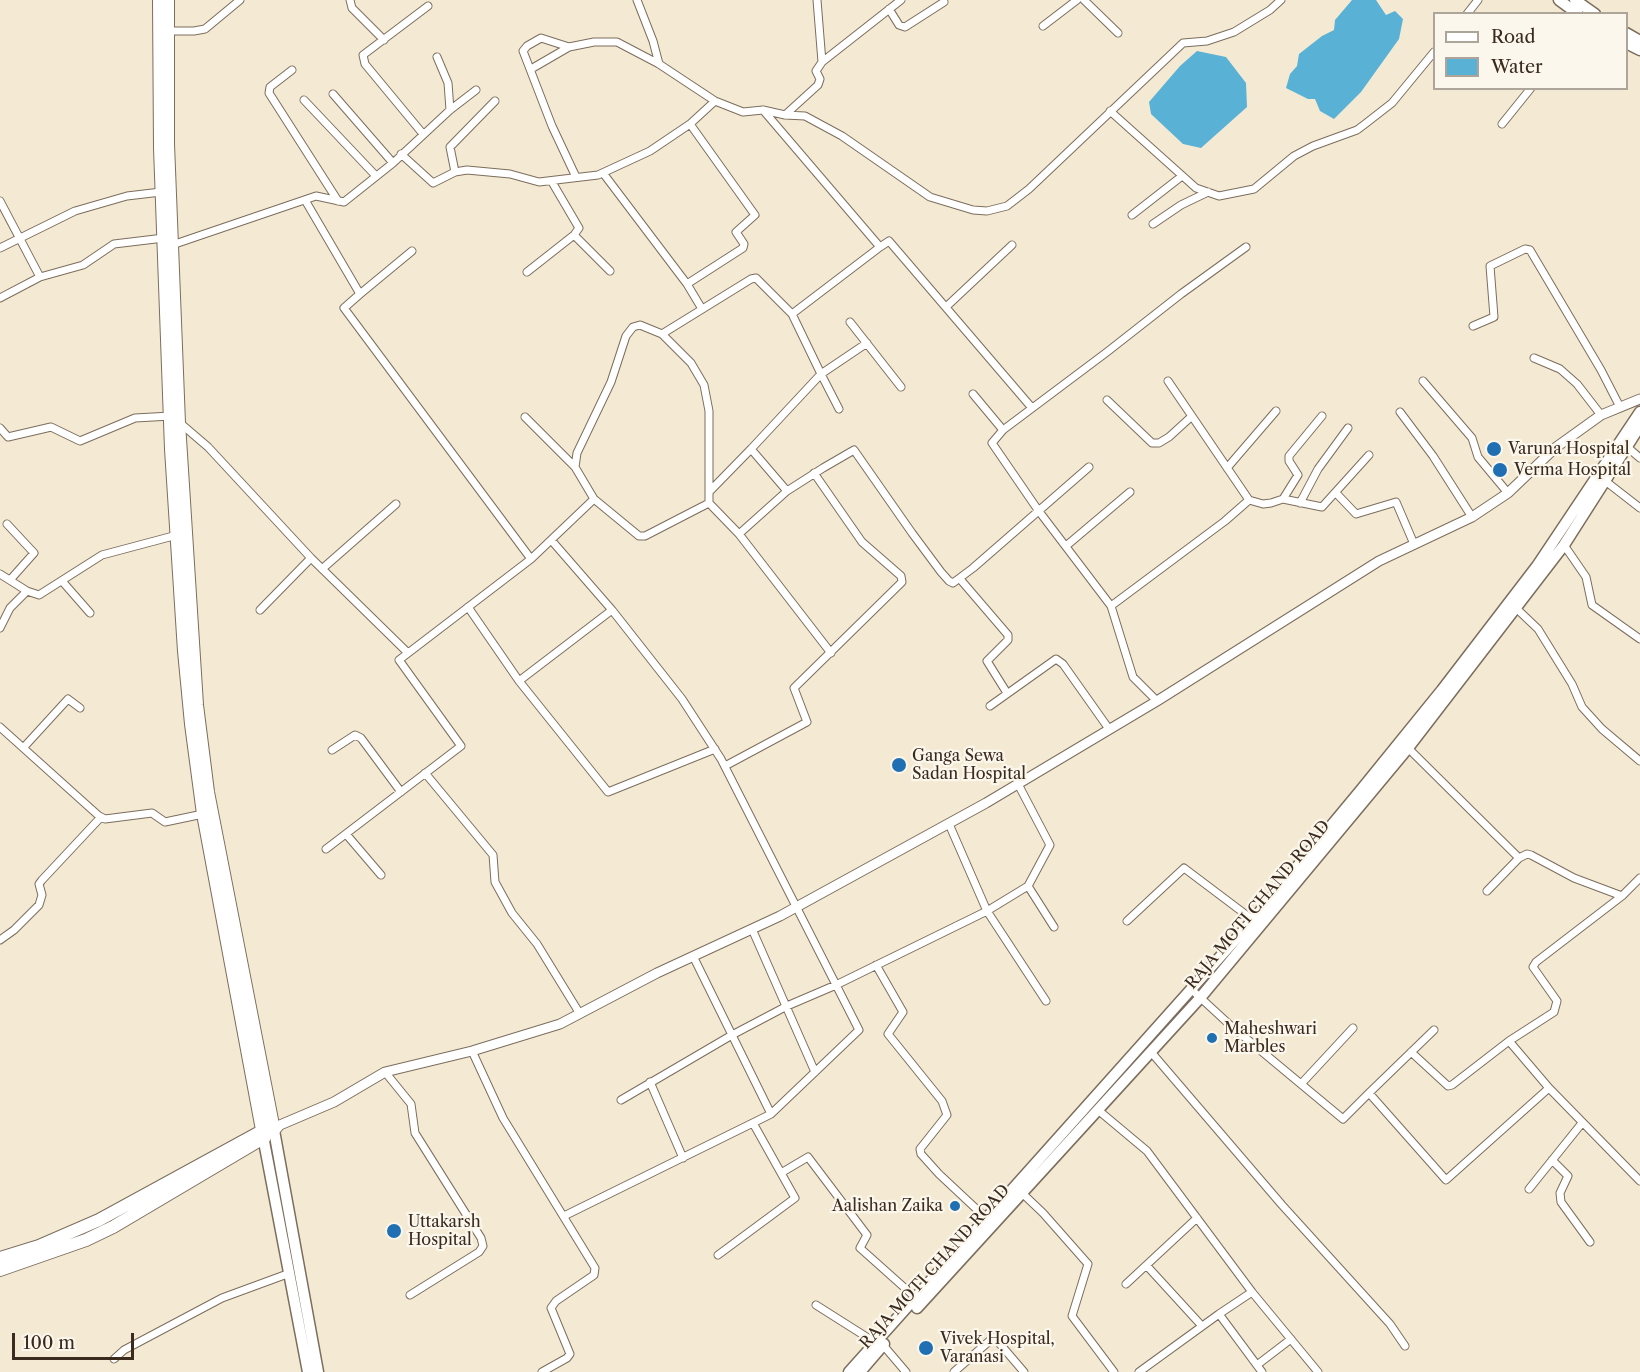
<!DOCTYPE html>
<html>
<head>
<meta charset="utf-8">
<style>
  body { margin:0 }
  #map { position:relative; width:1640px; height:1372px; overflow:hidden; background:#f4ead3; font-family:"Libre Caslon Text",serif }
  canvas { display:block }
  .legend { position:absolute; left:1433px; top:12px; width:195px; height:78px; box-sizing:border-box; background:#fbf7ec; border:2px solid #aea59a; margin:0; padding:8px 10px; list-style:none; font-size:18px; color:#3b2a1e }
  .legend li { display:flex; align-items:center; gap:12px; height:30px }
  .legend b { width:30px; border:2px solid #aea59a }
  .scale { position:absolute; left:12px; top:1333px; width:122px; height:27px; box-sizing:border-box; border:3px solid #3b2a1e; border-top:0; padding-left:8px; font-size:18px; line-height:21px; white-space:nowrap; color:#3b2a1e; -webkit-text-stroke:4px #fbf7ec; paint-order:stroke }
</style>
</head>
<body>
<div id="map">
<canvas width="1640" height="1372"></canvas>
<ul class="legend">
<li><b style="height:8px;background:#fff"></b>Road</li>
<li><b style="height:16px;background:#59b1d6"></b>Water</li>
</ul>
<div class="scale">100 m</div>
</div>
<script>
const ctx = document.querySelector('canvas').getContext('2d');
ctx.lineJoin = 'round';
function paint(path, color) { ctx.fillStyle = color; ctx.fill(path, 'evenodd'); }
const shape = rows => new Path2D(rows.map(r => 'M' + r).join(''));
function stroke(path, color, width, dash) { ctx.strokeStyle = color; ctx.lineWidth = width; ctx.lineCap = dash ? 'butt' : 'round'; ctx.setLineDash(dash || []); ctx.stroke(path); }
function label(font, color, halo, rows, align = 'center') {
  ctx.font = font + ' "Libre Caslon Text",serif'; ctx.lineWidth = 4.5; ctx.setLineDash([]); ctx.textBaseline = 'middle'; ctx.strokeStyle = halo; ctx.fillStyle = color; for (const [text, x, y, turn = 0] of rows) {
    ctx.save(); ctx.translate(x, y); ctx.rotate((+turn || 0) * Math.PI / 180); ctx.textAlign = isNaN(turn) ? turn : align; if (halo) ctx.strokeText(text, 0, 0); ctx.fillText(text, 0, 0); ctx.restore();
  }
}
paint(shape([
  [1352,0,1376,0,1386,15,1395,11,1403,19,1399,39,1361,92,1334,119,1320,111,1315,99,1308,99,1286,88,1290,74,1297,66,1299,54,1322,36,1334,30,1335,20],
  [1197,51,1226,57,1246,83,1247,107,1201,148,1183,144,1151,114,1149,102,1180,66]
]), '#59b1d6');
const street = shape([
  [350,0,352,8,384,40],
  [637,0,653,41,659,64],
  [817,0,822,62],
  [1084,0,1118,33],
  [889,9,899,25,905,27,944,2],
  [1467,14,1478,0],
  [1043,26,1077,0],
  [167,31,194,31,205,29,240,0],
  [437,57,448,83,450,110],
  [531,69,569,47],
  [292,70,270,87,269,93,338,201],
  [333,94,393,163],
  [304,100,376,176],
  [1110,111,1196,188,1219,196,1254,189,1294,156,1313,146,1357,130,1365,124,1392,103,1434,52],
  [785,115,818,85,820,79,816,71,822,62,901,0],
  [1502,124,1531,88],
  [423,134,365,64,363,55,428,6],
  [401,154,433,183,455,172,467,170,510,174,539,182,598,175,650,151,690,124,715,101],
  [455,172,450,147,495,101],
  [603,173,687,284,702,309],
  [576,177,552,126,523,51,527,46,541,38,569,47,594,42,617,42,659,64,715,101,743,112,763,110,785,115,805,116,842,136,930,197,973,210,987,211,1007,206,1029,189,1183,43,1207,41,1234,32,1270,10,1281,0],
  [305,200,360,294,344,308,531,559],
  [0,201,40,277],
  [1132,215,1182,176],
  [1153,224,1181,205,1208,192],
  [574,235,610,271],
  [172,245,316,196,344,202,393,163,450,110,476,90],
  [880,247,889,241,1032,408],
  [0,248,75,211,127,196,161,192],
  [527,272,574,235,579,228,552,182],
  [687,284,743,248,744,244,736,232,755,215,690,124],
  [360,294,412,251],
  [0,298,40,277,83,265,114,244,164,238],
  [946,307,1012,245],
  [850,322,901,387],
  [1473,326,1494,317,1490,266,1525,249,1530,250,1601,370,1620,407],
  [662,334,751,279,756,278,792,314],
  [1534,358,1560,369,1577,384,1601,415],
  [1168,381,1249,500],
  [1423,381,1472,438,1478,457,1508,493],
  [973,394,1003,430],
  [1107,400,1152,443,1159,443,1169,437,1192,416],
  [839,409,821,374,867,343],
  [1400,412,1433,456,1472,517],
  [525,417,575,467],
  [180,423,208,447,311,558,408,653],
  [0,428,8,437,51,427,80,441,135,418,171,416],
  [1626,446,1640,458],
  [751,449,787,491],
  [1227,468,1276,411],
  [1604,480,1640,508],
  [1336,493,1356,514,1396,502,1414,544],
  [594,499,575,467,577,453,611,382,626,336,633,327,640,325,662,334,691,363,704,385,709,411,709,492],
  [1283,499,1298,475,1289,461,1289,456,1322,416],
  [709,503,739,534,831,653],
  [1300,503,1318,469,1348,428],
  [7,524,34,553,10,580],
  [739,534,787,491,823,468,854,450,912,533,941,572,949,581,953,583,973,568,1089,467],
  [552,541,612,610,682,699,721,759,859,1030,771,1114,564,1216],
  [1564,545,1586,577,1592,605,1640,639],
  [1066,546,1130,492],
  [322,569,396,504],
  [0,574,27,591,39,595,102,555,177,535],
  [960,579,1008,635,1008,640,987,661,1007,693],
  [62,581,90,613],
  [1111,606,1225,521,1249,500,1263,504,1271,503,1283,499,1322,507,1369,455],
  [468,607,519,681,608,792,715,749],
  [1517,609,1538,629,1572,684,1582,707,1602,729,1640,761],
  [260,610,311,558],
  [0,628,10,608,27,591],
  [519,681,612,610],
  [1157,701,1133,677,1111,606,1038,510,992,443,1003,430,1107,352,1181,294,1246,247],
  [990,706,1056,659,1063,664,1109,729],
  [0,727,99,816,105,819,152,813,165,822,203,814],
  [24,747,68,699,80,708],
  [1408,748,1519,858],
  [332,750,355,735,361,738,401,792],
  [725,766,807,722,794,688,902,582,901,576,862,542,814,473],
  [425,773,493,855,495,882,512,913,537,944,580,1014],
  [949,824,987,911,1046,1001],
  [346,834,381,875],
  [326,849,461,746,399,660,531,559,594,499,639,536,645,536,709,503,709,492,751,449,821,374,792,314,880,247,763,110],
  [1028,886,1054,927],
  [1487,891,1519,858,1527,854,1531,855,1574,878,1622,896],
  [1127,921,1184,868,1253,920],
  [752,929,815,1072],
  [0,940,14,930,39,905,42,895,39,884,42,880,101,817],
  [693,956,771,1114],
  [876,965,903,1012,888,1034,942,1101,947,1115,920,1149,921,1154,939,1174,986,1218],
  [1192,990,1230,1025,1343,1119,1369,1093,1446,1180,1549,1088,1509,1041,1554,1012,1557,1001,1533,967,1536,962,1622,896,1640,878],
  [472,1051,503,1118,595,1268,594,1275,556,1301,551,1308,570,1354,567,1358,542,1372],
  [1151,1052,1282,1205,1390,1324,1405,1346],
  [1411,1052,1448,1086,1452,1085,1509,1041],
  [385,1072,411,1104,415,1133,481,1238,483,1246,479,1252,410,1295],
  [650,1082,683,1158],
  [1301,1084,1353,1028],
  [1549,1088,1640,1181],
  [1369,1093,1434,1030],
  [621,1100,732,1035,787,1006,836,985,987,911,1028,886,1050,845,1018,784],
  [1098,1110,1147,1151,1252,1292,1219,1314,1262,1372],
  [1552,1160,1568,1176,1560,1193,1561,1202,1590,1242],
  [781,1173,808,1157,867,1235,860,1248,916,1298],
  [1529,1189,1582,1123],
  [1022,1193,1043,1213,1088,1264,1072,1316,1114,1372],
  [718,1255,795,1198,753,1123],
  [1147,1266,1201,1325],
  [1126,1284,1197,1218],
  [1252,1292,1318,1372],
  [816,1305,876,1343],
  [883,1345,906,1372],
  [114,1359,124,1350,222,1298,290,1273],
  [1257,1365,1291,1339],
  [954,1372,994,1337,1024,1372],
  [1139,1372,1219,1314]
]);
const secondary = shape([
  [274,1132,280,1125,334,1102,385,1072,472,1051,560,1024,657,973,780,916,986,803,1157,701,1379,561,1472,517,1508,493,1555,448,1601,415,1640,399]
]);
const primary = shape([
  [1559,0,1578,14],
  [1575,0,1595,14],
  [1626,33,1640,41],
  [1626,43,1640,50],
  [273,1125,318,1372],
  [262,1131,308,1372],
  [917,1308,1200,998,1408,748,1564,545,1640,426],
  [849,1372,1253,920,1361,790,1442,690,1537,566,1640,412],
  [860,1372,884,1344]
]);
const highway = shape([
  [159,0,160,148,171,449,184,651,191,724,203,814,262,1130],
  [0,1258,39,1246,99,1220,273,1125,208,792,197,705,179,423,168,144,168,0],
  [0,1270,86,1240,113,1227,265,1137]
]);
stroke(street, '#7c6d5d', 9);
stroke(secondary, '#7c6d5d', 11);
stroke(primary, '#7c6d5d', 13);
stroke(highway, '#7c6d5d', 14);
stroke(street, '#fff', 7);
stroke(secondary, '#fff', 9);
stroke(primary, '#fff', 10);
stroke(highway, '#fff', 12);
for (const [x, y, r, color] of [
  [1494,449,8,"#1f6fb2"],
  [1500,470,8,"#1f6fb2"],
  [899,765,8,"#1f6fb2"],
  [1212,1038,6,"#1f6fb2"],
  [955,1206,6,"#1f6fb2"],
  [394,1231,8,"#1f6fb2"],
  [926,1348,8,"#1f6fb2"]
]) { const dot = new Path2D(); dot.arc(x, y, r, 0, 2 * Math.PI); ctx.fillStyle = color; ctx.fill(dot); stroke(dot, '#fbf7ec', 2); }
label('16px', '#3b2a1e', '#fbf7ec', [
  ["Varuna Hospital",1508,449],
  ["Verma Hospital",1514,470],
  ["Ganga Sewa",912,756],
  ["Sadan Hospital",912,774],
  ["Maheshwari",1224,1029],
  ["Marbles",1224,1047],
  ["Aalishan Zaika",943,1206,"right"],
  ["Uttakarsh",408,1222],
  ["Hospital",408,1240],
  ["Vivek Hospital,",940,1339],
  ["Varanasi",940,1357]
], 'left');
label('16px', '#3b2a1e', '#fbf7ec', [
  ["RAJA MOTI CHAND ROAD",1258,905,-50],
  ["RAJA MOTI CHAND ROAD",935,1267,-48]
]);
</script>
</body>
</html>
